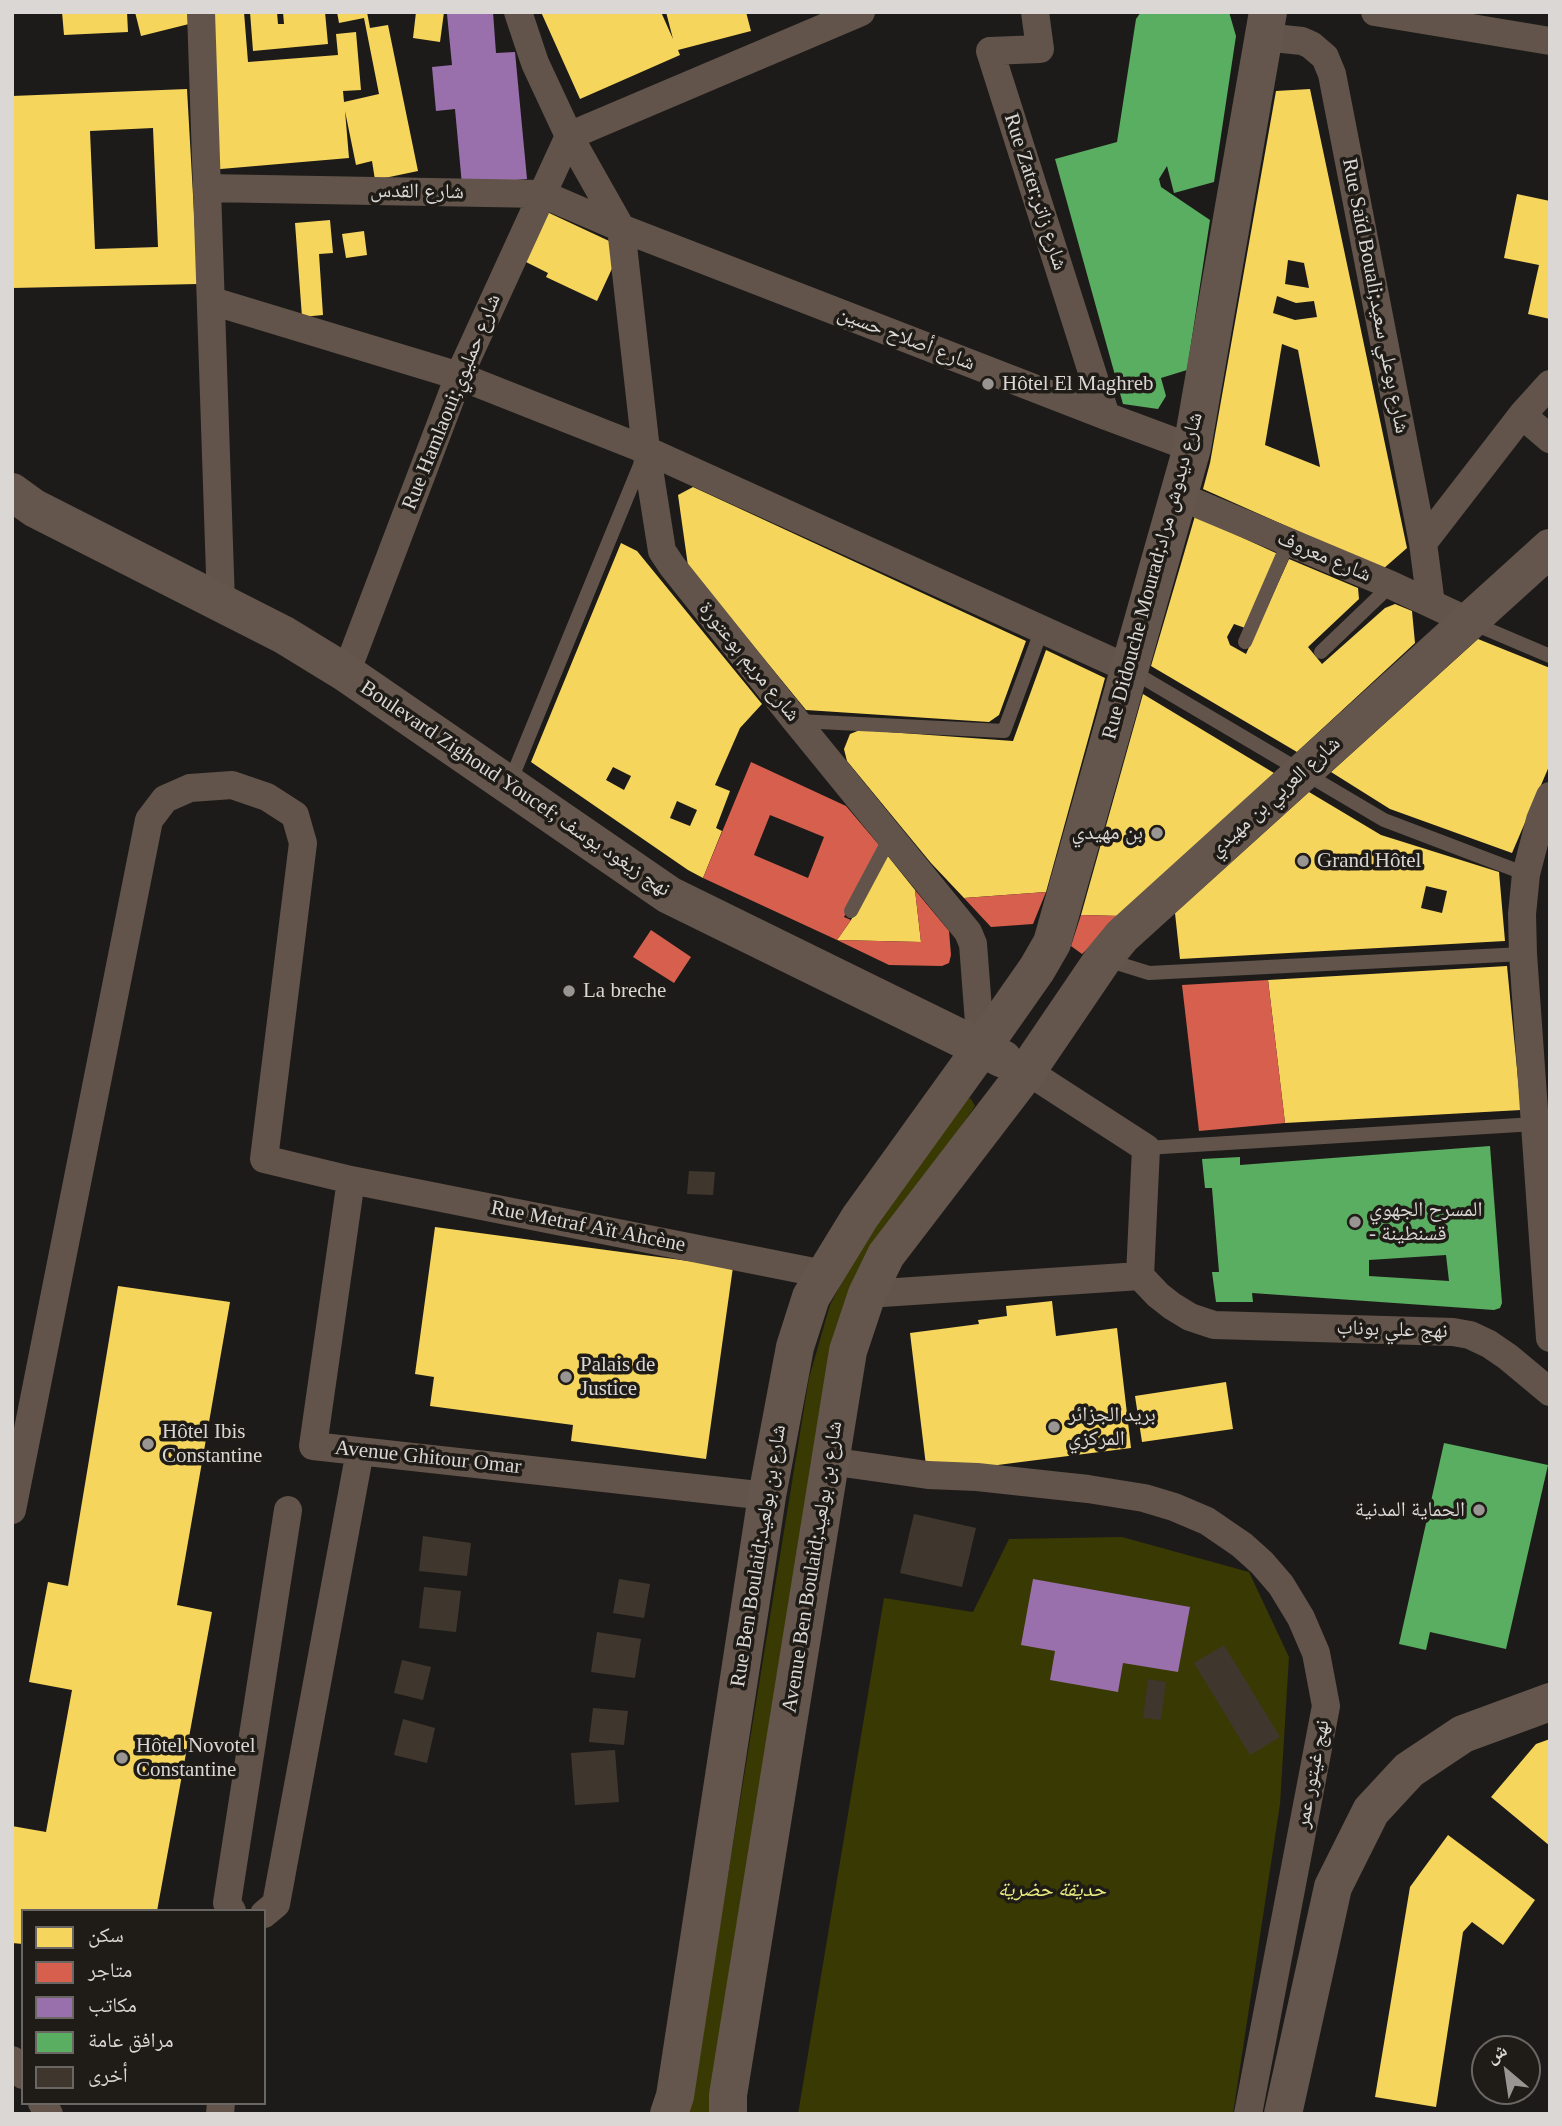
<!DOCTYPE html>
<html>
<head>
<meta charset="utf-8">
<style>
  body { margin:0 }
  #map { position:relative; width:1562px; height:2126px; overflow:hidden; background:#1d1b19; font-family:"Times New Roman","Noto Naskh Arabic",serif }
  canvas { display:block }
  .frame { position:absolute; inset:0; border:14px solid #dad7d5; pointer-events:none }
  .legend { position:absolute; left:21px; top:1909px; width:245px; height:196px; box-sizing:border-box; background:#1f1b17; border:2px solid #6a6663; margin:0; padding:9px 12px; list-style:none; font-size:21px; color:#dad7d5 }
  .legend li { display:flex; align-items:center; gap:14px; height:35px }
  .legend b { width:35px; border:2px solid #6a6663 }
  .north { position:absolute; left:1471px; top:2035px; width:70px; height:70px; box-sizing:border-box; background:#1f1b17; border:2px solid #6a6663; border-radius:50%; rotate:331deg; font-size:19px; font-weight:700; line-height:28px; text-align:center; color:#dad7d5 }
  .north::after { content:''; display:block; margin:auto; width:24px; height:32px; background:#989593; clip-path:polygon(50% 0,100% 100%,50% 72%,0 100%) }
</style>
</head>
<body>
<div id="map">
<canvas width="1562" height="2126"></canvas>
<div class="frame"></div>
<ul class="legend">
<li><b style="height:19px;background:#f6d55c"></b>سكن</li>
<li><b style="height:19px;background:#d6604d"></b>متاجر</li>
<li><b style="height:19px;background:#9970ab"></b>مكاتب</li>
<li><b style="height:19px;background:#5aae61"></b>مرافق عامة</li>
<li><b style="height:19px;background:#3f372d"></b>أخرى</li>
</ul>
<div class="north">ش</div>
</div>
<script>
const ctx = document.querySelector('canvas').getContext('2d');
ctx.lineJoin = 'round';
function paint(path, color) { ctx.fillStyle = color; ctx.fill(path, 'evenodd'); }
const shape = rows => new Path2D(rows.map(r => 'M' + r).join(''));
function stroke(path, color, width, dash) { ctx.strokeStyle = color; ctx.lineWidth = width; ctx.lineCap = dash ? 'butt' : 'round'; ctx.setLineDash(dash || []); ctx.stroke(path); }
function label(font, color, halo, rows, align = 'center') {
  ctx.font = font + ' "Times New Roman","Noto Naskh Arabic",serif'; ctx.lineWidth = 7; ctx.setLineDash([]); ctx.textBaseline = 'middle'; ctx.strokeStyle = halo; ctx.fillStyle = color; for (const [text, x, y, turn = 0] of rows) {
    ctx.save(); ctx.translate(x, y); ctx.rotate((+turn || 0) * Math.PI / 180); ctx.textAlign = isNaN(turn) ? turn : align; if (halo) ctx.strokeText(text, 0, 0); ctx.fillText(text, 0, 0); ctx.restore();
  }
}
paint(shape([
  [966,1097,971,1099,975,1106,903,1212,859,1283,711,2114,689,2114,809,1378,830,1305,851,1265,892,1201],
  [1122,1537,1249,1572,1289,1657,1280,1804,1233,2114,798,2114,884,1598,973,1612,1009,1539]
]), '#393903');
paint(shape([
  [62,12,127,12,128,32,64,35],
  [135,12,187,12,189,24,141,36],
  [196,12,244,12,248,62,338,55,336,34,356,32,361,90,343,91,344,102,379,94,364,18,339,23,337,12,367,12,370,28,388,25,418,171,375,180,372,161,356,165,345,111,349,158,209,170],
  [250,12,277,12,278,24,284,24,283,12,325,12,328,44,253,51],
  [416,12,444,12,440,42,413,38],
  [541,12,661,12,673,39,666,12,746,12,751,31,678,50,680,55,580,99],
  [187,89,198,284,12,288,12,96],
  [153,128,158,247,95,249,90,131],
  [1310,89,1407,548,1383,569,1203,489,1210,463,1276,91],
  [1288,260,1304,263,1309,288,1285,284],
  [1277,296,1296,303,1314,301,1317,317,1295,320,1273,313],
  [1282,344,1298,350,1320,467,1265,445],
  [1517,194,1550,201,1550,319,1528,314,1539,265,1504,258],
  [547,212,622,247,597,301,546,277,548,273,524,261],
  [330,220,333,253,319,254,323,315,302,317,295,223],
  [364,231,367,255,346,258,342,234],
  [693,487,1026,641,999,715,989,722,806,710,688,566,678,495],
  [1195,516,1278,554,1248,629,1234,624,1227,637,1230,645,1246,654,1289,559,1358,588,1359,599,1308,647,1322,664,1385,608,1395,604,1412,611,1415,643,1297,752,1151,666],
  [621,543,637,551,762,704,740,728,715,785,730,791,716,828,722,831,703,878,688,870,531,762],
  [613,767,631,776,624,790,606,780],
  [677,801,697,810,690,826,670,818],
  [1478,639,1550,668,1550,764,1512,853,1390,809,1331,772],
  [1046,650,1105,678,1046,892,964,898,931,863,847,761,844,749,850,734,860,730,1013,741],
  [1143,694,1274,773,1122,916,1081,915],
  [1309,792,1381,835,1499,872,1505,941,1180,959,1175,913],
  [1426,886,1447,891,1442,913,1421,908],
  [887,855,915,890,921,942,837,940,851,920],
  [1507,966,1521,1110,1285,1123,1268,980],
  [435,1227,733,1267,706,1459,571,1441,573,1425,430,1406,434,1377,415,1374],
  [118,1286,230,1302,177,1605,212,1612,157,1911,23,1911,23,1944,12,1943,12,1826,46,1832,72,1690,29,1682,48,1582,68,1586],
  [1052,1301,1056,1336,1117,1328,1131,1448,927,1474,910,1333,979,1324,978,1320,1007,1316,1006,1306],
  [1226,1382,1233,1429,1142,1442,1135,1396],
  [1550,1739,1550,1846,1491,1797,1536,1744],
  [1448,1835,1535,1900,1503,1945,1472,1922,1463,1932,1436,2107,1375,2097,1410,1887]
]), '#f6d55c');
paint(shape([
  [751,762,846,806,879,845,844,917,851,920,837,940,703,878],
  [770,815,824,837,808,878,754,855],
  [915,890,949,931,951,955,949,963,942,966,889,965,837,940,921,942],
  [1046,892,1033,924,991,927,964,898],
  [1081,915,1122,916,1082,954,1071,946],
  [651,930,691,957,674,983,633,957],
  [1268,980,1285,1123,1199,1131,1182,985]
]), '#d6604d');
paint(shape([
  [463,12,493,12,496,53,515,52,527,179,462,185,455,109,436,111,432,67,452,65,447,14],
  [1033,1579,1190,1607,1178,1672,1123,1663,1118,1692,1050,1680,1055,1651,1021,1645]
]), '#9970ab');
paint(shape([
  [1141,12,1229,12,1236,36,1214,182,1174,193,1167,166,1159,179,1161,187,1210,220,1187,370,1161,378,1166,396,1158,409,1123,404,1055,159,1117,142,1136,19],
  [1490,1146,1502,1303,1500,1308,1494,1310,1252,1293,1253,1302,1216,1302,1212,1272,1219,1272,1212,1188,1205,1188,1202,1159,1240,1157,1240,1165],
  [1446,1255,1449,1281,1369,1276,1369,1260],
  [1444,1443,1548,1465,1506,1649,1430,1632,1426,1650,1399,1644]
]), '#5aae61');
paint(shape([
  [689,1171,715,1172,713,1195,687,1194],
  [914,1514,976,1528,962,1587,900,1573],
  [423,1536,471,1543,467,1576,419,1571],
  [619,1579,650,1584,644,1618,613,1613],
  [424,1587,461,1591,456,1632,419,1628],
  [597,1632,641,1639,635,1678,591,1672],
  [1224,1645,1280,1737,1250,1755,1194,1663],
  [402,1660,431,1667,423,1700,394,1693],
  [1148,1679,1166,1682,1161,1720,1143,1718],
  [593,1708,628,1711,624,1745,589,1742],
  [403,1719,435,1728,427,1763,394,1755],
  [615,1750,619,1802,575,1805,571,1753]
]), '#3f372d');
stroke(shape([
  [1470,622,1550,656],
  [1245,642,1288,543],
  [1321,652,1391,585],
  [1130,670,1384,820,1526,874],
  [797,721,1004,731,1042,629],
  [510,782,643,458],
  [851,911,891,836],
  [1107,960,1149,973,1523,954],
  [1146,1148,1535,1124]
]), '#62544a', 14);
stroke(shape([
  [201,12,221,603],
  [518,12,535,63,569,136,621,228,646,450,662,551,672,566,796,721,968,932,973,944,981,1049],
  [1035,12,1040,49,990,51,1106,416],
  [1375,12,1550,41],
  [1264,37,1302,41,1311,45,1325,57,1332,74,1423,543,1431,604],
  [207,188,542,194,621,228,1106,416,1192,448],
  [212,301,459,376,646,450,1129,669],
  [1522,415,1550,439],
  [1179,496,1391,585,1468,621],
  [1423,543,1522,415,1550,384],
  [346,673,459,376,569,136,861,12],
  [1550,796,1540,820,1526,874,1522,914,1523,954,1550,1338],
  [1027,1071,1146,1148,1140,1276,1158,1295,1172,1306,1190,1317,1214,1325,1453,1332,1470,1335,1489,1344,1508,1357,1550,1392],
  [351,1180,313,1446,767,1496],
  [867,1294,1140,1276],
  [829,1461,928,1475,977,1477,1088,1489,1144,1498,1174,1507,1207,1521,1242,1545,1262,1563,1281,1585,1301,1618,1316,1653,1326,1706,1248,2114],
  [12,1510,149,820,165,799,190,788,232,785,267,797,295,815,303,843,264,1159,351,1180,824,1274],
  [232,1911,227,1903,288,1510],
  [264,1914,276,1904,360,1451],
  [12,2060,23,2075],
  [42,2103,49,2114],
  [220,2114,221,2103]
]), '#62544a', 28);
stroke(shape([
  [12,492,34,508,284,635,346,673,669,895,1003,1059],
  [669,2114,675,2096,767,1496,795,1347,811,1297,860,1217,981,1049,1037,969,1052,943,1192,448,1268,12],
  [728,2114,728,2095,848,1351,867,1294,886,1255,1027,1071,1103,959,1122,936,1550,548],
  [1283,2114,1333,1887,1371,1811,1409,1770,1463,1734,1550,1702]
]), '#64564c', 38);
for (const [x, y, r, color] of [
  [988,384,7,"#989593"],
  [1157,833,7,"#989593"],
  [1303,861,7,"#989593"],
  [569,991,7,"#989593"],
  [1355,1222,7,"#989593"],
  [566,1377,7,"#989593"],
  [1054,1427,7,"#989593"],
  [148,1444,7,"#989593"],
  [1479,1510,7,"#989593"],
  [122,1758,7,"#989593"]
]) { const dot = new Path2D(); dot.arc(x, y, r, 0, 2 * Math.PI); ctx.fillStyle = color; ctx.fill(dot); stroke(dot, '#1f1b17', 2.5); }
label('21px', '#dad7d5', '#1f1b17', [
  ["شارع القدس",417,192,1],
  ["Rue Zater;شارع زاتر",1035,192,72],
  ["Rue Saïd Bouali;شارع بوعلي سعيد",1375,296,79],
  ["شارع أصلاح حسين",906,339,21],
  ["Rue Hamlaoui;شارع حمليوي",452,402,-68],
  ["شارع معروف",1324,557,23],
  ["Rue Didouche Mourad;شارع ديدوش مراد",1153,576,-75],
  ["شارع مريم بوعتورة",749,662,51],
  ["Boulevard Zighoud Youcef; نهج زيغود يوسف",515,789,34],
  ["شارع العربي بن مهيدي",1275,797,-42],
  ["Rue Metraf Aït Ahcène",588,1227,11],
  ["نهج علي بوناب",1392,1330,2],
  ["Avenue Ghitour Omar",428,1458,6],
  ["Rue Ben Boulaid;شارع بن بولعيد",759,1556,-81],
  ["Avenue Ben Boulaid;شارع بن بولعيد",813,1567,-81],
  ["نهج غيتور عمر",1313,1774,-79]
]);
label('21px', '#dad7d5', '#1f1b17', [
  ["Hôtel El Maghreb",1002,384],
  ["بن مهيدي",1143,833,"right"],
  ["Grand Hôtel",1317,861],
  ["La breche",583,991],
  ["المسرح الجهوي",1369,1210],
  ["- قسنطينة",1369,1234],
  ["Palais de",580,1365],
  ["Justice",580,1389],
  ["بريد الجزائر",1068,1415],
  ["المركزي",1068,1439],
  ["Hôtel Ibis",162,1432],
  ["Constantine",162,1456],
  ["الحماية المدنية",1465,1510,"right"],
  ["Hôtel Novotel",136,1746],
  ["Constantine",136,1770]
], 'left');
label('italic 21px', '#e8ec7e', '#1f1b17', [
  ["حديقة حضرية",1052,1890]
]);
</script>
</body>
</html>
